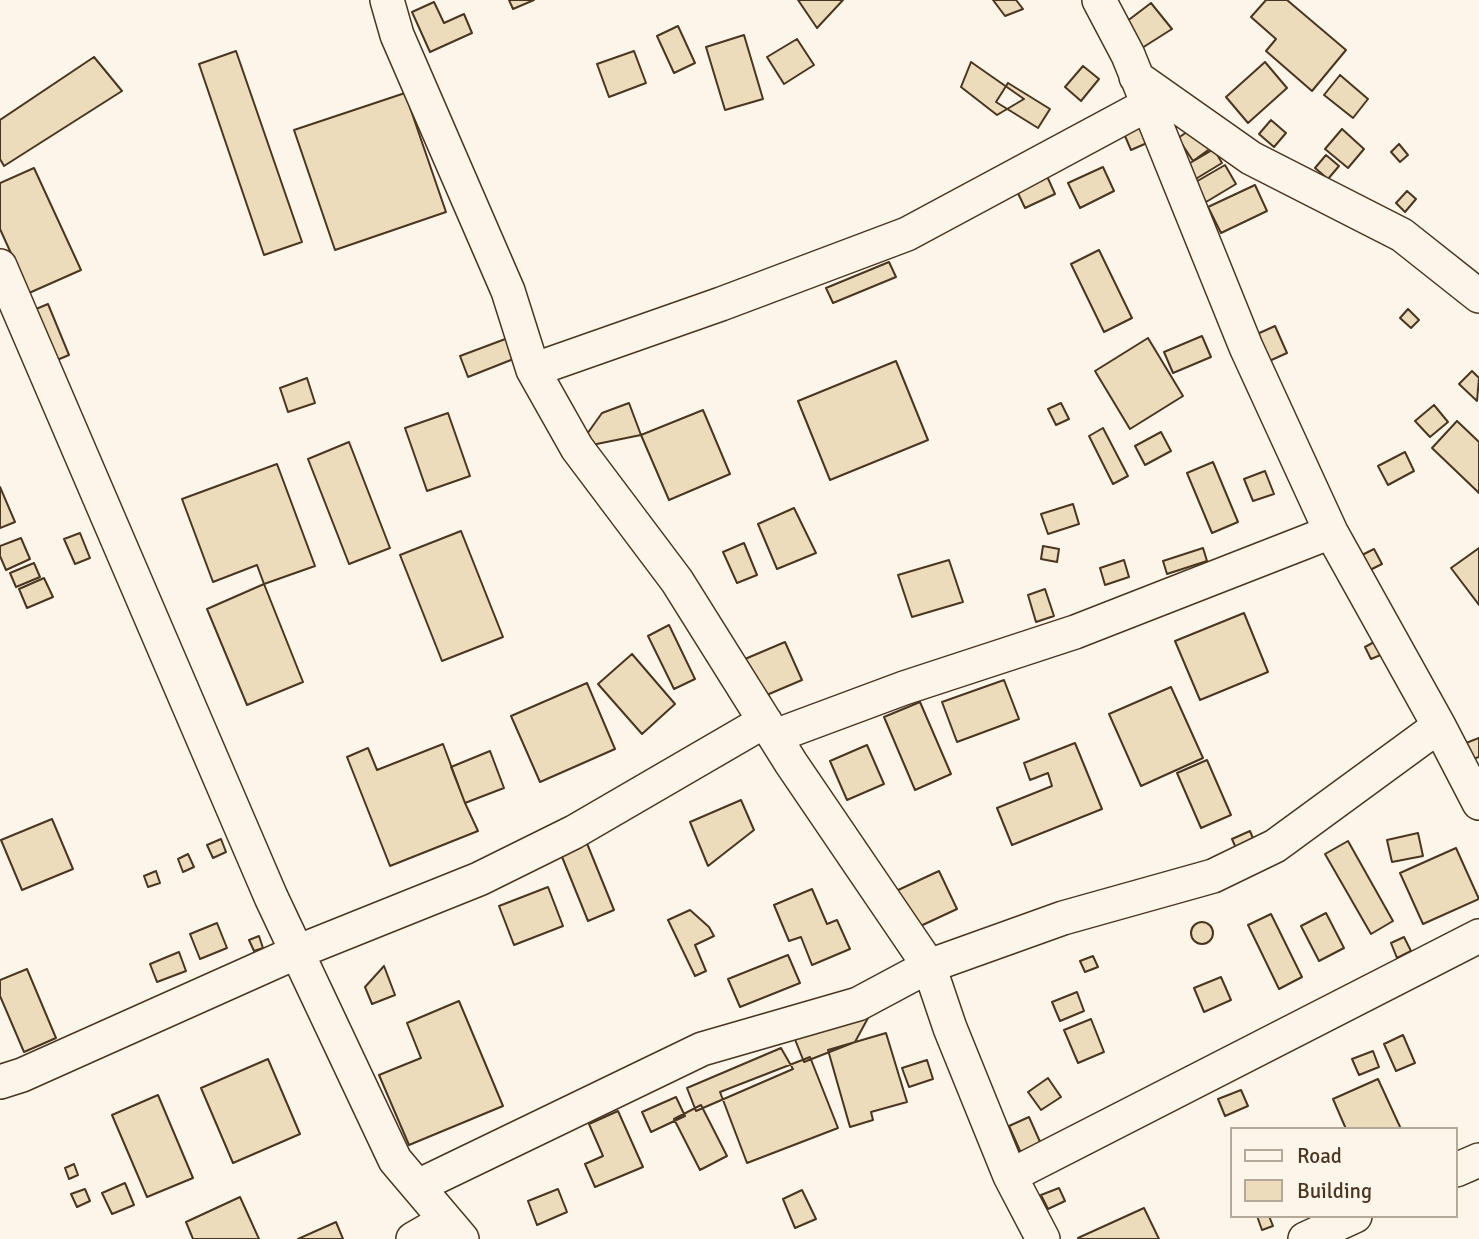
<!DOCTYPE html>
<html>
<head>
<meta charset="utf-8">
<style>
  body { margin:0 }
  #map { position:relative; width:1479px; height:1239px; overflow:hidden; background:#fbf6e9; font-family:Signika,sans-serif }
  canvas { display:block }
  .legend { position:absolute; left:1230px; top:1127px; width:228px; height:91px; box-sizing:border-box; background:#fbf6e9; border:2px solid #b4a999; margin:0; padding:9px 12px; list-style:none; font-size:21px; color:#4a3520 }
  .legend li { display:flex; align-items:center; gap:14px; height:35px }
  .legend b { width:35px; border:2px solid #b4a999 }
</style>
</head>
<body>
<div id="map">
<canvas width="1479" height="1239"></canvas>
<ul class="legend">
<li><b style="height:9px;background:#fbf6e9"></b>Road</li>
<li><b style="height:19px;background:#ecdcbc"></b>Building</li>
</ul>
</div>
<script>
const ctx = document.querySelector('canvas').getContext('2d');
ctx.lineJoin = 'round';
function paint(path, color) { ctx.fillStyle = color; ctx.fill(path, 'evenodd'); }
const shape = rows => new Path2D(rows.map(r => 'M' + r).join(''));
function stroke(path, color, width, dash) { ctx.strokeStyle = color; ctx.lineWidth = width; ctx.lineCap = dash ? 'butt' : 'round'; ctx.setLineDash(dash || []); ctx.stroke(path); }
const building = shape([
  [509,0,534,0,513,9,509,0],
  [798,0,843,0,817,28,798,0],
  [993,0,1016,0,1023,9,1005,16,993,0],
  [1266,0,1287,0,1346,50,1312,91,1266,51,1276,39,1251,17,1266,0],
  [434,2,444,23,464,14,472,33,430,52,412,12,434,2],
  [1151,3,1172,29,1142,48,1126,22,1151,3],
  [678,26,695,63,674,73,657,36,678,26],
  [744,35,763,99,725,110,706,47,744,35],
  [797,39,814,65,784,84,767,57,797,39],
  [236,51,302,242,264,255,199,64,236,51],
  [634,51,646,83,609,97,597,64,634,51],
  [94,57,122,91,4,166,0,159,0,120,94,57],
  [971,62,1024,99,997,115,961,87,971,62],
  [1265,62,1287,88,1248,123,1226,97,1265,62],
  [1083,66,1099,79,1081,101,1065,87,1083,66],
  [1340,75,1368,99,1353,118,1324,95,1340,75],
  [1008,83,1050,109,1038,128,996,102,1008,83],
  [405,93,446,212,335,250,294,130,405,93],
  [1147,119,1156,139,1131,150,1122,129,1147,119],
  [1271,120,1286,133,1274,147,1259,134,1271,120],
  [1196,126,1211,148,1193,161,1178,138,1196,126],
  [1342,129,1364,149,1348,168,1325,149,1342,129],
  [1399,144,1408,155,1400,162,1391,152,1399,144],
  [1214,149,1222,163,1194,180,1185,166,1214,149],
  [1326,155,1339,166,1328,179,1315,168,1326,155],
  [1225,165,1236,184,1206,202,1194,183,1225,165],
  [1103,167,1114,191,1080,208,1068,183,1103,167],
  [34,168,81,270,29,293,0,229,0,183,34,168],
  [1046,174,1055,194,1025,208,1016,189,1046,174],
  [1255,185,1267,211,1221,233,1208,207,1255,185],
  [1407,191,1416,199,1405,212,1396,203,1407,191],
  [1099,250,1132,318,1104,332,1071,264,1099,250],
  [889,262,896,277,833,303,826,288,889,262],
  [48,304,69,355,50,363,29,312,48,304],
  [1408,309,1419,320,1411,328,1400,318,1408,309],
  [1275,326,1287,353,1267,362,1255,335,1275,326],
  [1202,336,1211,357,1173,373,1164,352,1202,336],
  [508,338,516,358,468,377,460,356,508,338],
  [1148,338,1183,396,1130,429,1095,371,1148,338],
  [896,361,928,440,830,480,798,401,896,361],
  [1472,371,1479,378,1477,401,1459,384,1472,371],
  [307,378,315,403,288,412,280,388,307,378],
  [629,403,641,435,577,448,602,413,629,403],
  [1061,403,1069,419,1056,425,1048,409,1061,403],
  [1434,405,1448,422,1430,437,1415,421,1434,405],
  [703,410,730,474,669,500,641,435,703,410],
  [448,413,470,476,427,491,405,428,448,413],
  [1457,421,1479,442,1479,493,1432,448,1457,421],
  [1103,428,1128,476,1113,484,1089,436,1103,428],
  [1161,432,1171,451,1145,465,1135,446,1161,432],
  [349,442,390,548,349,564,308,459,349,442],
  [1405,452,1414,471,1388,485,1378,466,1405,452],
  [1213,462,1238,522,1212,533,1187,473,1213,462],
  [277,464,315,566,264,584,257,565,213,582,182,499,277,464],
  [1265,471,1274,494,1253,501,1244,479,1265,471],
  [0,487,15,522,0,528,0,487],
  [1073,504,1079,524,1048,534,1041,514,1073,504],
  [794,508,816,553,777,569,758,524,794,508],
  [461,531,503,637,442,661,400,555,461,531],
  [80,533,90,558,75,564,64,539,80,533],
  [21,538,30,559,6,570,0,556,0,546,21,538],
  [744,543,757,575,737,583,723,552,744,543],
  [1043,546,1059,549,1057,562,1041,559,1043,546],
  [1203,548,1207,561,1167,574,1163,561,1203,548],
  [1479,548,1479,605,1451,568,1479,548],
  [1374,549,1382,564,1366,572,1358,557,1374,549],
  [949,560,963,602,912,617,898,575,949,560],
  [1124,560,1129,577,1105,585,1100,568,1124,560],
  [34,563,40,577,16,587,10,573,34,563],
  [44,578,53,597,27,608,19,589,44,578],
  [264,584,303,682,247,705,207,609,264,584],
  [1045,589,1054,616,1036,622,1028,595,1045,589],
  [1244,613,1268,672,1200,700,1175,641,1244,613],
  [669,625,695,679,674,689,648,636,669,625],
  [1376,641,1383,654,1371,659,1365,647,1376,641],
  [785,642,802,680,762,697,745,659,785,642],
  [632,654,675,704,642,734,598,684,632,654],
  [1004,680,1019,719,957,742,942,702,1004,680],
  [587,683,615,749,540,782,511,716,587,683],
  [1171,687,1203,758,1141,786,1109,714,1171,687],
  [920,702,951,774,915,790,884,717,920,702],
  [1479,738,1479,757,1473,759,1466,743,1479,738],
  [1075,743,1102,809,1012,845,997,808,1052,786,1048,773,1030,780,1024,763,1075,743],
  [443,744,465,803,478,831,390,866,347,757,368,748,377,770,443,744],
  [867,745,884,784,847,800,830,761,867,745],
  [490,751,504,788,465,803,451,767,490,751],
  [1207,760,1231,815,1201,828,1177,773,1207,760],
  [741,800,754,830,708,866,690,822,741,800],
  [52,819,73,869,22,890,1,840,52,819],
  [1250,831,1257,848,1239,855,1232,839,1250,831],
  [1418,833,1423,856,1392,862,1387,840,1418,833],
  [221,839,226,852,213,858,207,845,221,839],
  [586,841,614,910,588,921,560,852,586,841],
  [1348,841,1393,921,1371,934,1325,854,1348,841],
  [1456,848,1479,899,1423,924,1400,873,1456,848],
  [188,854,194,867,183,872,178,859,188,854],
  [156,871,160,883,148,887,144,876,156,871],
  [939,871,957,909,914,929,896,891,939,871],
  [548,887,563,926,514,945,499,906,548,887],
  [812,889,827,924,837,920,850,949,812,965,801,937,789,941,774,905,812,889],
  [690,910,709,927,714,936,695,945,706,971,695,976,668,920,690,910],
  [1326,913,1344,948,1319,961,1301,926,1326,913],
  [1271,914,1302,977,1279,989,1248,925,1271,914],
  '1191 933a11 11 0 1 1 22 0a11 11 0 1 1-22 0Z',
  [217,923,227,948,200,959,190,934,217,923],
  [259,936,263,948,254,951,249,940,259,936],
  [1404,937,1411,951,1397,958,1391,943,1404,937],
  [179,952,186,971,157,982,150,964,179,952],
  [788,955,800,983,740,1007,728,979,788,955],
  [1093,956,1098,967,1085,972,1080,961,1093,956],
  [384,966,395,995,372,1004,365,987,384,966],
  [27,969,56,1038,24,1052,0,996,0,980,27,969],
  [1221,977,1231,1000,1204,1012,1194,988,1221,977],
  [1077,992,1084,1011,1060,1021,1052,1002,1077,992],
  [459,1001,503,1106,409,1145,379,1075,421,1058,407,1023,459,1001],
  [875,1005,855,1042,804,1062,794,1037,875,1005],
  [1091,1019,1104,1052,1078,1063,1064,1030,1091,1019],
  [886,1033,907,1102,871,1112,873,1120,850,1127,828,1050,886,1033],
  [1403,1035,1415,1063,1396,1071,1384,1044,1403,1035],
  [781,1048,793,1069,696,1111,687,1088,781,1048],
  [1373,1051,1379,1067,1359,1075,1352,1059,1373,1051],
  [810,1057,838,1128,747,1163,720,1092,810,1057],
  [268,1059,300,1134,233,1163,201,1088,268,1059],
  [927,1060,933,1079,909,1087,902,1068,927,1060],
  [1048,1078,1061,1097,1041,1110,1028,1092,1048,1078],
  [1378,1079,1401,1129,1346,1129,1333,1099,1378,1079],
  [1241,1090,1248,1106,1225,1116,1218,1099,1241,1090],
  [158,1095,193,1178,147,1197,112,1115,158,1095],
  [676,1097,685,1116,651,1132,642,1112,676,1097],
  [701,1105,727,1156,700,1170,674,1119,701,1105],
  [618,1111,643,1167,595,1187,585,1164,603,1156,589,1124,618,1111],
  [1029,1117,1041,1144,1021,1153,1009,1126,1029,1117],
  [74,1164,78,1175,69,1179,65,1168,74,1164],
  [125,1183,134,1205,112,1214,102,1193,125,1183],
  [1059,1188,1065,1201,1048,1209,1041,1195,1059,1188],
  [85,1189,90,1201,77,1207,71,1194,85,1189],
  [558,1189,567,1212,537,1225,528,1201,558,1189],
  [802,1190,816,1219,795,1228,783,1199,802,1190],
  [240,1197,259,1239,193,1239,186,1222,240,1197],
  [1144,1208,1159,1239,1079,1239,1078,1238,1144,1208],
  [1257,1216,1269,1216,1273,1226,1262,1230,1257,1216],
  [336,1222,343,1239,298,1239,336,1222]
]);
paint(building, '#ecdcbc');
stroke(building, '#4a3520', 2);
const street = shape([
  [387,0,397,35,508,291,533,370,577,448,677,581,791,763,929,966,950,1028,1010,1176,1479,936],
  [1099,0,1128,55,1246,347,1331,532,1439,726,1479,803],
  [1136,77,1251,158,1402,235,1479,296],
  [0,266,271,897,395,1160,462,1239],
  [533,370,721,304,907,234,1147,105],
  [775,736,904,688,1075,632,1331,532],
  [0,1082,22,1075,297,952,479,879,574,832,765,721],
  [1456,1170,1479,1160],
  [1010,1176,1043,1239],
  [418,1186,702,1049,858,1004,929,966,1063,918,1213,876,1275,846,1439,726],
  [413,1239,446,1220],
  [1305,1239,1355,1216]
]);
stroke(street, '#4a3520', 36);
stroke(street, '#fbf6e9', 33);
</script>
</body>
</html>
